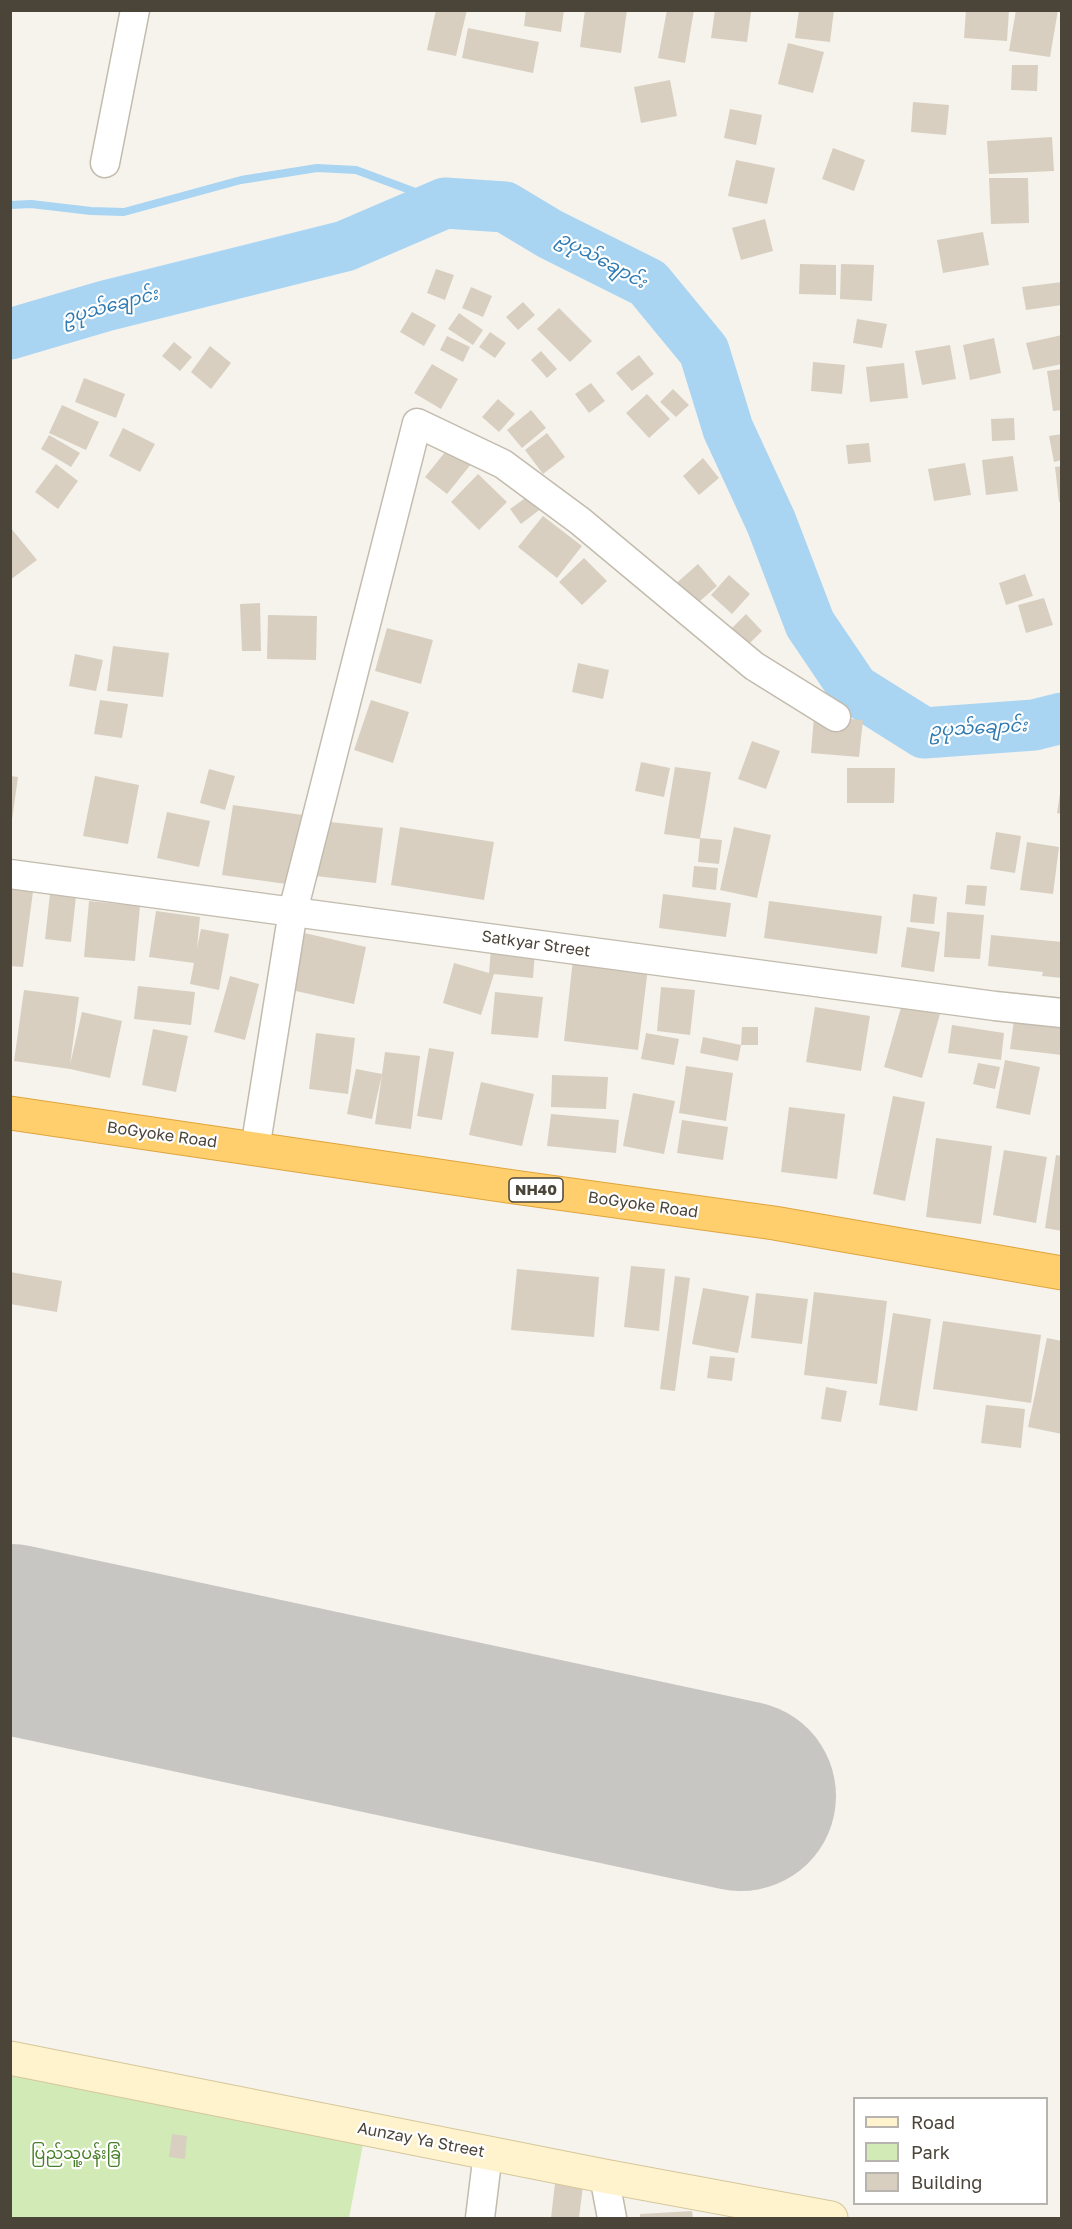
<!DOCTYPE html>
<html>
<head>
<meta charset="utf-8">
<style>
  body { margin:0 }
  #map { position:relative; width:1072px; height:2229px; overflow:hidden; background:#f6f3ec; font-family:"Golos Text",sans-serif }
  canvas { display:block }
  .frame { position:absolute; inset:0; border:12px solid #4b4439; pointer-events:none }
  .legend { position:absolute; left:853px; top:2097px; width:195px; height:108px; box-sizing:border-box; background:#fff; border:2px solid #b7b4b0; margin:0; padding:8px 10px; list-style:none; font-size:18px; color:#4b4439 }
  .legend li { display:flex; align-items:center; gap:12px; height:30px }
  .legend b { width:30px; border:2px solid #b7b4b0 }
</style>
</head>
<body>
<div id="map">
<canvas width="1072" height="2229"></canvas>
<div class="frame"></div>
<ul class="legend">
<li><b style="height:8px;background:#fff3cd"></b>Road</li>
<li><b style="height:16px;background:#d2eab5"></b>Park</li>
<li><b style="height:16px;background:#d8cfc1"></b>Building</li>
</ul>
</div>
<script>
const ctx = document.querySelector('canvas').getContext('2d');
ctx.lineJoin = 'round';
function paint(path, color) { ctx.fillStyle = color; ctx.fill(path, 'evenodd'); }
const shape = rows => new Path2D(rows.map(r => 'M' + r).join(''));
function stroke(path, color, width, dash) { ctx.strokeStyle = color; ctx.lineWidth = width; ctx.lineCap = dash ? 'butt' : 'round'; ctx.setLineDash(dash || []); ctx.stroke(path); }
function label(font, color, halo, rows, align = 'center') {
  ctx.font = font + ' "Golos Text","Noto Sans Myanmar",sans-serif'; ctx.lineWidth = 4.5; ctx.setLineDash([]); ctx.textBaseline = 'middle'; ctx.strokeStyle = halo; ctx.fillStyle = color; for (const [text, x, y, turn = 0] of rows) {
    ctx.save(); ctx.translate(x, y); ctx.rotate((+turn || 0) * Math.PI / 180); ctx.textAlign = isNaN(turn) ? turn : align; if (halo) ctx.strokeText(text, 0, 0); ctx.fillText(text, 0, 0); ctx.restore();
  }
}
paint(shape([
  [10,2074,363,2144,349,2218,11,2218]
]), '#d2eab5');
stroke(shape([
  [10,205,31,204,91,211,124,212,241,180,317,168,356,170,445,203]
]), '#a9d4f2', 8);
stroke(shape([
  [10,334,105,306,345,246,445,203,505,207,550,234,648,283,704,351,728,429,771,522,810,624,854,689,924,733,1034,725,1062,718]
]), '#a9d4f2', 51);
stroke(shape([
  [10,1639,741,1796]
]), '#c8c6c3', 190);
paint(shape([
  [436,10,467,10,456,56,427,50],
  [526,10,564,10,561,32,524,26],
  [585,10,627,10,621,53,580,47],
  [667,10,694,10,685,63,658,58],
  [715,10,751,12,747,42,711,38],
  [799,10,834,10,830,42,795,38],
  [966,10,1009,10,1007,41,964,38],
  [1016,10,1058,10,1050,57,1009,51],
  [468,28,539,42,533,73,462,58],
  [788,43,824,52,813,93,778,84],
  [1012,65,1038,65,1037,91,1011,90],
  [670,80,677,116,641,123,634,87],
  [913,102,949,105,946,135,911,132],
  [730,109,762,115,756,145,724,138],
  [1052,137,1054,171,989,174,987,141],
  [833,148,865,160,854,191,822,179],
  [736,160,775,168,767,204,728,196],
  [989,178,1028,178,1029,223,991,224],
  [765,219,773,251,741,260,732,228],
  [983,232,989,265,943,273,937,240],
  [800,264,836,265,836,295,799,294],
  [841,264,874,265,872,301,840,299],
  [436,269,454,275,445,300,427,293],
  [1062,282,1062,305,1026,310,1022,287],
  [471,287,492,296,483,317,462,308],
  [523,302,535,315,518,330,506,317],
  [559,308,592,341,570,362,537,329],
  [412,312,436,325,424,346,400,332],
  [459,313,483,330,473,345,448,329],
  [857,319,887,324,882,348,853,343],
  [490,332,506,343,495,358,479,347],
  [1062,335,1062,364,1033,370,1026,343],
  [447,336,470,347,463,362,440,350],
  [994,338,1001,373,970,380,963,345],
  [174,342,192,357,180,371,162,356],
  [950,345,956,379,922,385,915,351],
  [210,346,231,363,211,389,191,372],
  [541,351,557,369,547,378,531,360],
  [639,355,654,374,632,391,616,373],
  [813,362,845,365,842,394,811,391],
  [904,363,908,398,870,402,866,367],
  [432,364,458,379,441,409,414,393],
  [1062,369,1062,410,1053,411,1047,371],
  [84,378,125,394,116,418,75,402],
  [591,383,605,401,589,413,575,394],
  [673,389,689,405,676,417,660,402],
  [647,394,670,419,649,438,626,413],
  [498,399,515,414,499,432,482,417],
  [62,405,99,422,86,450,49,433],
  [531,410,546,428,522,448,507,430],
  [1014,418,1015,440,992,441,991,419],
  [123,428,155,444,140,472,109,456],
  [547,433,565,457,543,474,525,450],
  [1062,434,1062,460,1054,462,1049,436],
  [49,435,80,453,71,467,41,449],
  [869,443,871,462,848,464,846,445],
  [450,446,472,463,447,494,425,477],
  [1013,456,1018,491,986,495,982,460],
  [703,458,719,478,699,495,683,476],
  [965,463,971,495,934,501,928,469],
  [56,464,78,481,58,509,35,492],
  [1062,466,1062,502,1059,502,1055,467],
  [478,474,507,502,479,530,451,502],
  [531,494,542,508,521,524,510,509],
  [543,516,582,546,557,578,518,547],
  [10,527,37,560,10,580],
  [584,558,607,581,582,605,559,582],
  [698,564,717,586,691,609,672,587],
  [1025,574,1033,596,1006,605,999,583],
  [729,575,750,594,732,614,711,595],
  [1044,598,1053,625,1026,633,1018,605],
  [260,603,261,651,242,651,240,604],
  [746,614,762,631,743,650,727,633],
  [268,615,317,616,316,660,267,659],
  [387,628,433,640,421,684,375,671],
  [113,646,169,653,163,697,107,691],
  [75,654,103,660,96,691,69,686],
  [578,663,609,670,603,699,572,692],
  [100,700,128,704,122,738,94,734],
  [371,700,409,712,393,763,354,750],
  [814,716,863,720,859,757,811,753],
  [752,741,780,751,766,789,738,779],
  [641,762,670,768,664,797,635,791],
  [675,767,711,772,700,838,722,840,719,864,698,862,700,839,664,834],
  [847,768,895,768,894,803,847,803],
  [209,769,235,776,225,810,200,803],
  [10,776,18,777,12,820,10,820],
  [95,776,139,785,128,844,83,836],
  [1060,793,1062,793,1062,814,1057,813],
  [233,805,303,815,293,885,222,875],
  [167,812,210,821,199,867,157,858],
  [322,821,383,828,376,883,316,876],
  [400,827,494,842,484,900,391,885],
  [734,827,771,835,757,898,720,890],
  [996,832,1021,836,1015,873,990,869],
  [1027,842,1059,847,1053,894,1020,890],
  [694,866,718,868,716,890,692,887],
  [10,881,34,884,23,967,10,966],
  [51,884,77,887,71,942,45,939],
  [967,885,987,886,985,906,965,904],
  [663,894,731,903,726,937,659,928],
  [913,894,937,897,934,924,910,922],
  [89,901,140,906,135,961,84,957],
  [769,901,882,916,877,954,764,938],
  [156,911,200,917,197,948,201,929,229,934,219,990,190,984,194,963,149,957],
  [947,912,984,915,980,959,944,957],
  [907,927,940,932,934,972,901,967],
  [300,932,366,947,354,1004,287,989],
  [991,935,1062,942,1062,978,1042,976,1043,972,988,966],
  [491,948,535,952,533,978,494,974,481,1015,443,1003,454,963,489,973],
  [573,959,648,968,638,1050,564,1041],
  [230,976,259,984,245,1040,214,1032],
  [138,986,195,992,191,1025,134,1019],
  [661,987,695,990,690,1035,657,1031],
  [24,990,79,997,70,1065,82,1012,122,1021,110,1078,70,1069,14,1061],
  [495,992,543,997,538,1038,491,1034],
  [902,1004,940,1014,922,1078,884,1067],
  [815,1007,870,1016,861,1071,806,1062],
  [1014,1020,1062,1026,1062,1055,1010,1049],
  [952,1025,1004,1033,1001,1060,948,1053],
  [742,1027,758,1027,758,1045,741,1045],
  [153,1029,188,1036,176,1092,142,1085],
  [316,1033,355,1038,348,1094,309,1089],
  [646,1033,679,1039,674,1065,641,1059],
  [703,1037,741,1045,738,1061,700,1053],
  [429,1048,454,1052,442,1120,417,1116],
  [385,1052,420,1056,411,1129,375,1124],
  [1005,1060,1040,1067,1030,1115,996,1108],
  [978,1063,1000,1067,995,1089,973,1084],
  [686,1066,733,1073,726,1121,679,1113],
  [356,1069,382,1074,372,1119,347,1114],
  [552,1075,608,1077,606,1109,551,1107],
  [481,1082,534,1094,522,1146,469,1135],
  [633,1093,675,1101,664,1154,623,1146],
  [893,1096,925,1102,905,1201,873,1194],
  [789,1107,845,1114,837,1179,781,1172],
  [551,1114,619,1120,616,1153,547,1146],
  [682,1120,728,1127,723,1160,677,1153],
  [936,1138,992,1146,981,1224,926,1217],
  [1004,1150,1047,1157,1036,1223,993,1215],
  [1056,1155,1062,1156,1062,1231,1045,1228],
  [631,1266,665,1269,659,1331,624,1327],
  [517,1269,599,1277,594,1337,511,1330],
  [10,1272,62,1281,57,1312,10,1304],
  [675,1276,690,1278,675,1391,660,1389],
  [703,1288,749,1296,738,1353,692,1344],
  [814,1292,887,1301,877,1384,804,1375],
  [756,1293,808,1299,802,1344,751,1338],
  [893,1313,931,1319,917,1411,879,1405],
  [943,1321,1041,1335,1031,1403,933,1389],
  [1047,1338,1062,1341,1062,1434,1028,1427],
  [710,1356,735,1358,732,1381,707,1378],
  [826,1387,847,1391,841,1422,821,1419],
  [986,1405,1025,1409,1021,1448,981,1443],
  [172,2134,187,2136,185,2159,169,2157],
  [555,2183,583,2186,579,2218,551,2218],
  [692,2211,693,2218,640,2218,640,2214]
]), '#d8cfc1');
const street = shape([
  [105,163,135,10],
  [10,874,995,1006,1062,1013],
  [255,1149,293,911,417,423,503,464,580,521,754,666,836,717],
  [604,2176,612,2218],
  [480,2218,488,2153]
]);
const secondary = shape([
  [10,2058,604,2176,831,2218]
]);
const highway = shape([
  [10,1113,514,1187,774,1223,1062,1273]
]);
stroke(street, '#c2bbae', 31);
stroke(secondary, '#d6c79b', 35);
stroke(highway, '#e0a43c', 35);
stroke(street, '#fff', 28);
stroke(secondary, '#fff3cd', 33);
stroke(highway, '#ffcf6e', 33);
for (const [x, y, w] of [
  [536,1190,54]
]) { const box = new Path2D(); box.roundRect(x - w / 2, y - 12, w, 24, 4.5); ctx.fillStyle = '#fff'; ctx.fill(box); stroke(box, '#4b4439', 1.5); }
label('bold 15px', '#4b4439', null, [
  ["NH40",536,1190]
]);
label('16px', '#4b4439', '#fff', [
  ["Satkyar Street",536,944,8],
  ["BoGyoke Road",162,1135,8],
  ["BoGyoke Road",643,1205,8],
  ["Aunzay Ya Street",421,2140,11]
]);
label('16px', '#4a7f2a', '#fff', [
  ["ပြည်သူ့ပန်းခြံ",76,2154]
]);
label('italic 18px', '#2e7ab2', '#fff', [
  ["ဥပုသ်ချောင်း",602,260,29],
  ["ဥပုသ်ချောင်း",110,306,-15],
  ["ဥပုသ်ချောင်း",978,728,-3]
]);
</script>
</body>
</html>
